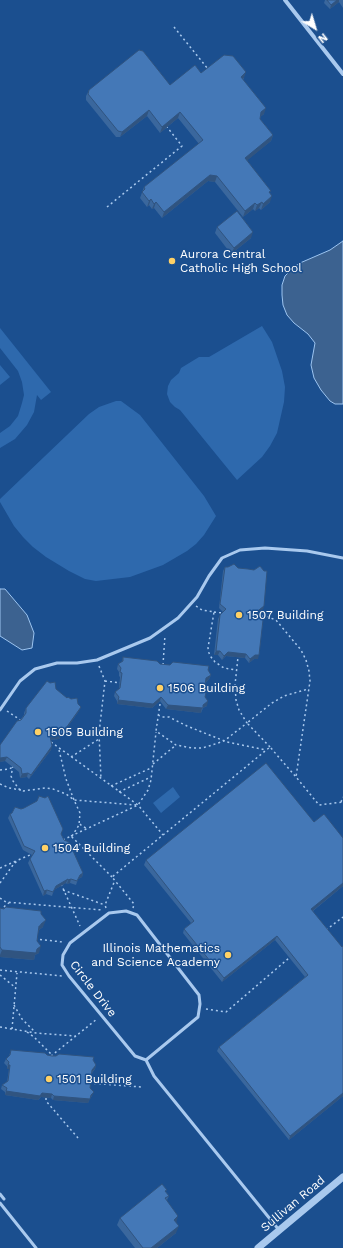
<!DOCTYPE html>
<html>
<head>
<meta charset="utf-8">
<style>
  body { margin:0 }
  #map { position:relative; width:343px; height:1248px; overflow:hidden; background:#1b4f8f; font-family:"Work Sans",sans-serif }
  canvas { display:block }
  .north { position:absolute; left:295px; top:8px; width:40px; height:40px; -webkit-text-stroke:3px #1b4f8f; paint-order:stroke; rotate:142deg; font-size:11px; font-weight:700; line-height:16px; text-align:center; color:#fff }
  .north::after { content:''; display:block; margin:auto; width:14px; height:18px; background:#fff; clip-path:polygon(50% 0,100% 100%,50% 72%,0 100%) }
</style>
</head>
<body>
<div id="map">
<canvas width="343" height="1248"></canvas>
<div class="north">N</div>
</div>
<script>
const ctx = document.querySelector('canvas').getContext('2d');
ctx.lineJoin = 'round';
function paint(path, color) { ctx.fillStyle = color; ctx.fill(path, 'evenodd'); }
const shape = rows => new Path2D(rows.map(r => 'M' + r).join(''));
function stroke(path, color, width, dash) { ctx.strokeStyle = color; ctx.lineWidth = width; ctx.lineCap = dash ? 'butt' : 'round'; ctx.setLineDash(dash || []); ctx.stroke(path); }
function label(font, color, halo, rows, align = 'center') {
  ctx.font = font + ' "Work Sans",sans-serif'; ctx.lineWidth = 3; ctx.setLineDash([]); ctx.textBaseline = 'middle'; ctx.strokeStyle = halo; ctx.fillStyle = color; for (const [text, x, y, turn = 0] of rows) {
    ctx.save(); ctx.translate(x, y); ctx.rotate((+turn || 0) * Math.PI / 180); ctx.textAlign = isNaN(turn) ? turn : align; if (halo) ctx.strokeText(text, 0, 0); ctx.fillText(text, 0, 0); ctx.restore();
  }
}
paint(shape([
  [262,326,272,342,282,371,285,387,284,402,277,433,270,446,262,457,237,480,180,410,175,407,170,402,167,394,168,386,171,380,179,373,181,368,199,357,209,357],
  [0,328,51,392,41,400,37,395,34,412,27,425,15,439,0,448,0,433,10,426,18,416,22,403,24,395,22,382,18,371,0,348],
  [0,365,10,377,0,385],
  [116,401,121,401,140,415,204,496,216,516,204,535,196,544,187,551,163,565,130,577,96,581,85,579,69,571,46,557,33,547,23,537,14,526,0,502,0,499,89,414,99,407],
  [173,787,180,797,161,813,153,803]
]), '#2e69ad');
const water = shape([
  [343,241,343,404,335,404,330,401,321,390,314,378,311,365,315,343,308,334,294,323,287,315,283,305,282,295,282,285,285,276,294,267,300,263,330,250,343,241],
  [0,589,5,589,27,615,34,633,32,648,22,650,0,636,0,589]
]);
paint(water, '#3c6290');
stroke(water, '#9cc4f0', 1);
stroke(shape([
  [174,27,208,69],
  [107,207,182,146,167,127],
  [196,606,202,610,214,612,208,648,209,653,211,657,215,662,224,668,236,670],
  [214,612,222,613],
  [257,617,265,616,276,620,301,650,306,660,309,671,310,681,296,777],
  [163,665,165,635],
  [99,666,105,681,99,733,101,779],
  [105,681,121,683],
  [160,704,156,731,176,745,192,748,202,748,209,746,224,741,247,723,239,710,236,700,235,685,238,657],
  [7,711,22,721],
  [158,715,162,717,169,717,187,726,227,742,266,750],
  [51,742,138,805,163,835],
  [270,747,247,723,272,703,284,696,308,689],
  [59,750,66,779,74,800],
  [71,757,99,739],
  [153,764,176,745],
  [13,766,11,776,13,781,19,789,23,791,45,788,53,789,66,794,74,800],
  [0,770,9,769,13,767],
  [0,784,9,788,21,790],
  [111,786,151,768],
  [119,792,151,777],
  [341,802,343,797],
  [80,824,82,826,88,829],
  [71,836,138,805,148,790,151,780,156,732],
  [72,836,79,825,80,813,74,800,136,805],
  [63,840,71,836,112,877],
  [0,868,16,861],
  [0,883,13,865,18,860,30,855],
  [61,884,80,926],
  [63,890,105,905],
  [0,898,6,902,102,910],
  [106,908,105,905,115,880],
  [133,908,134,904,112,877,270,747,296,777,319,805,343,802],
  [0,910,10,902],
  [326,930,343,917],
  [35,939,63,942],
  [0,970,62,976],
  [0,975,16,988],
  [14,1005,22,1019,35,1032],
  [206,1009,226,1012,289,958],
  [0,1027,36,1033,76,1036],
  [12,1029,17,973],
  [27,1032,34,1037,52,1055],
  [51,1056,97,1019],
  [89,1083,141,1087],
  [46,1098,46,1101,78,1138]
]), '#a9c9ee', 1.5, [2, 3]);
stroke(shape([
  [0,710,20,681,35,669,57,663,77,663,97,660,150,638,178,618,197,597,209,576,222,558,240,550,265,548,307,551,343,558],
  [126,911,137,915,199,995,200,1004,198,1017,146,1060,135,1056,69,976,62,965,63,955,70,943,109,913,126,911],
  [146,1060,154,1076,279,1230],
  [0,1194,4,1199],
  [0,1203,36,1248]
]), '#a9c9ee', 3);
stroke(shape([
  [285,0,343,74]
]), '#a9c9ee', 4);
stroke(shape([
  [258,1248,343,1177]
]), '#a9c9ee', 7);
paint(shape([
  [325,0,343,0,343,8,339,2,330,9,324,3],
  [201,73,244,78,243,80,264,114,260,117,260,119,273,135,271,141,247,160,270,194,270,202,261,210,259,208,255,211,253,209,243,217,215,182,208,181,162,218,154,208,152,209,149,205,147,207,140,198,144,187,199,144,178,118,160,133,147,116,120,137,116,137,86,100,86,96,89,90,170,85],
  [217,227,251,238,231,254,215,233],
  [225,567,263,610,256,615,258,659,254,659,249,663,245,658,226,656,222,660,218,655,214,655,218,619,220,615,223,612,219,608,223,571],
  [123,657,160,664,208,670,211,675,209,679,206,682,204,692,207,706,203,708,201,713,166,709,160,701,152,708,117,704,117,701,114,696,115,692,119,689,120,677,119,676,119,672,117,669,118,664,122,662],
  [56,689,79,711,59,739,51,740,51,750,29,779,27,777,20,778,19,772,5,761,0,762,0,745,24,715,24,713,26,708],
  [10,814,61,834,83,873,82,877,78,879,76,885,70,883,67,884,66,883,54,890,52,896,46,894,43,896,28,863,32,855,23,850,8,818],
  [314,822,343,838,343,886,313,911,343,1096,289,1140,217,1051,219,1047,305,977,275,940,222,982,183,933,184,929,191,923,144,865,146,860],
  [0,908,41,914,43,927,39,930,38,932,37,941,39,953,35,955,34,960,0,957],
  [11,1050,47,1055,93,1060,96,1065,95,1069,92,1073,90,1088,92,1096,90,1098,88,1103,53,1100,51,1098,41,1097,38,1100,5,1095,5,1092,1,1089,2,1085,7,1082,9,1069,7,1069,7,1066,4,1063,6,1059,9,1056],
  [166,1192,169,1196,167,1200,176,1222,176,1233,157,1248,135,1248,117,1225,120,1218]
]), '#3a679d');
paint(shape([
  [337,0,339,0,339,2,330,9,331,5],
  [246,72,244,78,238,83,241,77],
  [266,108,264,114,259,118,261,112],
  [149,110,147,116,120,137,122,132],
  [180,112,178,118,160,133,162,127],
  [273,135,271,141,243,164,245,158],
  [210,175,217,176,215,182,208,181,162,218,164,212],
  [272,196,270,202,261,210,263,204],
  [151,199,149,205,147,207,149,201],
  [156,202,154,208,152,209,154,204],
  [262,202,259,208,255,211,257,205],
  [255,203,253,209,243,217,245,211],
  [253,232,251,238,231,254,234,248],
  [264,606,263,610,253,617,255,613],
  [216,651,220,651,218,655,214,655],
  [228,652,246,654,245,658,226,656,222,660,224,656],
  [255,655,259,655,258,659,254,659,249,663,250,659],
  [211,675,209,679,205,683,206,678],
  [161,697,160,701,152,708,117,704,118,700],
  [208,701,207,706,202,708,201,713,166,709,168,705,203,705],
  [81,707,79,711,59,739,49,740,50,736],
  [52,746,51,750,29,779,31,775],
  [7,757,5,761,0,762,0,758],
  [28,773,27,777,20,778,22,774],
  [83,873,82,877,78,879,80,875],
  [68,879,66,883,54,890,52,896,56,886],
  [71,879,70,883,67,884,68,880],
  [343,883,343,886,310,913,311,909],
  [47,890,46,894,43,896,44,891],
  [46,920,43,927,39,930,38,934,39,926,41,924],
  [277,936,275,940,222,982,224,978],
  [41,946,39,953,35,955,34,960,0,957,0,955,2,950,37,949],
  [8,1065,10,1065,9,1069,7,1069],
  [96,1065,95,1069,90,1074,92,1070],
  [6,1091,42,1093,52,1094,51,1098,41,1097,38,1100,5,1095],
  [94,1092,92,1096,89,1099,91,1095],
  [343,1093,343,1096,289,1140,290,1136],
  [54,1096,90,1099,88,1103,53,1100],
  [178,1216,176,1224,174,1220],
  [179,1226,176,1233,157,1248,151,1248]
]), '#305480');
const building = shape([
  [327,0,337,0,331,5,327,0],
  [139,50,143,51,170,85,195,65,201,73,224,55,233,56,246,72,241,77,266,108,261,112,260,119,273,135,245,158,271,191,269,192,272,196,263,204,262,202,257,205,255,203,245,211,217,176,210,175,164,212,156,202,154,204,151,199,149,201,142,192,145,189,144,187,203,140,180,112,162,127,149,110,122,132,118,131,88,94,89,90,139,50],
  [237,211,253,232,234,248,217,227,237,211],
  [234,564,238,568,248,569,254,570,260,566,264,571,267,571,264,606,255,613,263,620,259,655,255,655,250,659,246,654,228,652,224,656,220,651,216,651,220,615,226,609,220,604,225,567,228,567,234,564],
  [123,657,157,661,160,664,170,665,173,662,209,666,208,670,211,675,206,678,204,692,206,693,205,697,208,701,203,705,203,708,168,705,161,697,153,704,118,700,119,697,115,692,120,688,122,673,120,672,121,668,118,664,123,661,123,657],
  [47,681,50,683,55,682,56,689,67,698,68,697,71,699,77,698,78,704,81,707,61,735,50,736,52,746,31,775,28,773,22,774,21,768,7,757,0,758,0,745,17,721,21,720,26,713,26,708,47,681],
  [266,763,314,822,324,814,343,838,343,883,311,909,342,947,343,946,343,1093,290,1136,219,1047,308,975,277,936,224,978,184,929,194,921,146,860,266,763],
  [39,796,45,798,48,796,63,829,61,834,64,840,69,842,83,873,80,875,77,881,71,879,68,880,68,879,56,886,53,892,47,890,44,891,30,859,35,851,24,846,10,814,12,813,15,807,21,809,24,808,37,801,39,796],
  [6,907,41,911,41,914,46,920,41,924,40,926,39,926,37,941,41,946,37,949,36,953,2,950,0,947,0,908,4,909,6,907],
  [11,1050,45,1053,47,1055,52,1056,56,1056,59,1054,94,1057,93,1060,96,1065,92,1070,90,1088,94,1092,91,1095,90,1099,54,1096,52,1094,42,1093,40,1096,6,1091,7,1088,2,1085,8,1081,10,1065,8,1065,9,1062,6,1059,10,1055,11,1050],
  [162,1184,167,1190,165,1191,169,1196,165,1198,178,1216,174,1220,179,1226,151,1248,143,1248,120,1218,162,1184]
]);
paint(building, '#4478b7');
stroke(building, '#305480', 1);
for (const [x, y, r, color] of [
  [172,261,4,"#ffd166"],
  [239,615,4,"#ffd166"],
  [160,688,4,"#ffd166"],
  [38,732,4,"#ffd166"],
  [45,848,4,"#ffd166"],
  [228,955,4,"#ffd166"],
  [49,1079,4,"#ffd166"]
]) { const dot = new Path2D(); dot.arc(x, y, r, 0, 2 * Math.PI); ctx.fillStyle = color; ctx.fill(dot); stroke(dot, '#1b4f8f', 1.5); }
label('12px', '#fff', '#1b4f8f', [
  ["Aurora Central",180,254],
  ["Catholic High School",180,268],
  ["1507 Building",247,615],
  ["1506 Building",168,688],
  ["1505 Building",46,732],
  ["1504 Building",53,848],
  ["Illinois Mathematics",220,948,"right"],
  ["and Science Academy",220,962,"right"],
  ["1501 Building",57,1079]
], 'left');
label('12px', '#fff', '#1b4f8f', [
  ["Circle Drive",93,989,52],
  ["Sullivan Road",293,1204,-40]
]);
</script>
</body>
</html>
